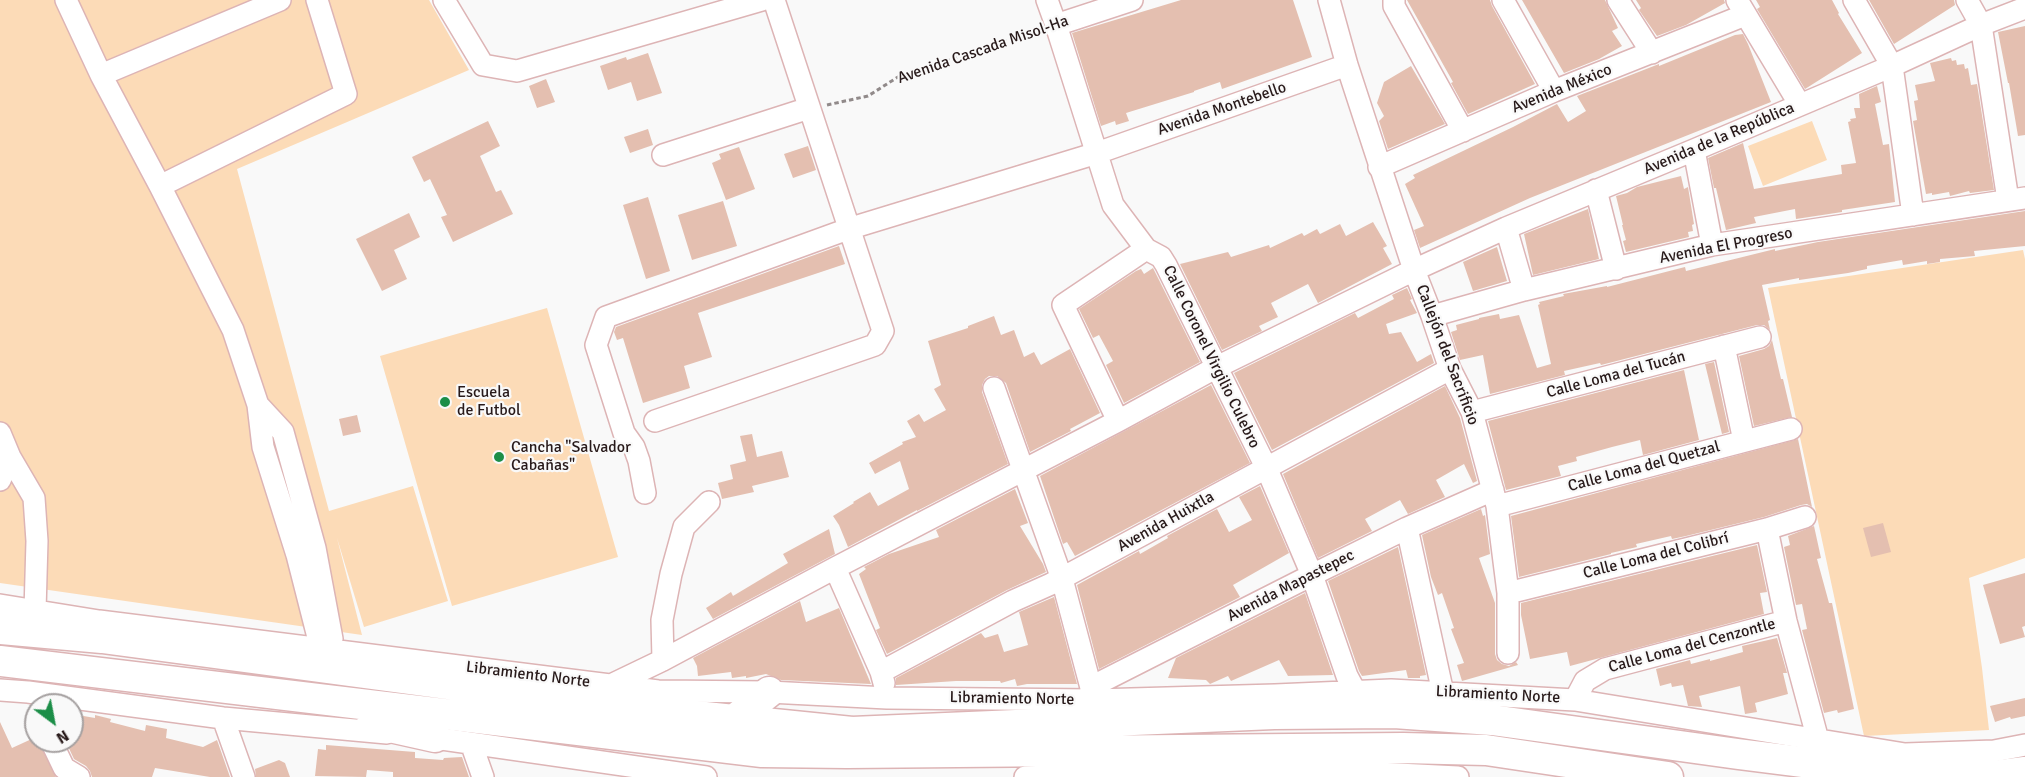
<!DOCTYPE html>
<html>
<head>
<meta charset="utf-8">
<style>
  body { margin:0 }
  #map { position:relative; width:2025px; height:777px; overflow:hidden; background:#f9f9f9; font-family:Signika,sans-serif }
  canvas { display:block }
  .north { position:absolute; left:24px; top:693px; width:60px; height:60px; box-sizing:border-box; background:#f9f9f9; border:2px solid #a5a0a0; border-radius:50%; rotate:148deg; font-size:16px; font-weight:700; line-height:24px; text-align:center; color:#281a1a }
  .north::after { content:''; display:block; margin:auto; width:21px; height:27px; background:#1c8e48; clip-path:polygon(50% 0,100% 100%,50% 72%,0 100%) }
</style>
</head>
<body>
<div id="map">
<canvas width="2025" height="777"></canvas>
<div class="north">N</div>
</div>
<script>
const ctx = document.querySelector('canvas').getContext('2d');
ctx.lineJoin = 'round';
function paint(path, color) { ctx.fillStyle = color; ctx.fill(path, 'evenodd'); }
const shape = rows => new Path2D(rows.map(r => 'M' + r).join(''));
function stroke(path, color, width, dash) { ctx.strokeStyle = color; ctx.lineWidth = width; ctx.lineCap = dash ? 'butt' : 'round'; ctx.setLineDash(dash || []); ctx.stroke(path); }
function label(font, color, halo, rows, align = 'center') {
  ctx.font = font + ' Signika,sans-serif'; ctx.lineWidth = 4.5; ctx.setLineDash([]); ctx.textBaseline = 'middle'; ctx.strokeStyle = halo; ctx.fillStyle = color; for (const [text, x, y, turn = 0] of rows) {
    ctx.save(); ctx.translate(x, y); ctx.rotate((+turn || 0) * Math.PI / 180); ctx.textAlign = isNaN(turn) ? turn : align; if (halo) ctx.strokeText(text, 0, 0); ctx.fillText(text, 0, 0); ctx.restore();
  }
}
paint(shape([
  [0,0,429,0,469,70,237,169,329,511,413,486,448,601,364,627,337,538,362,635,0,583],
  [1812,121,1827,160,1763,186,1748,146],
  [2023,250,2025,259,2025,558,1969,578,1982,668,1989,730,1864,736,1768,288],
  [547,308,618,557,452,606,380,356]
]), '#fcdbb7');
paint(shape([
  [1181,0,1293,0,1312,57,1222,89,1220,82,1194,91,1194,92,1126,113,1129,121,1116,125,1115,121,1101,126,1072,33],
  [1407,0,1490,0,1492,6,1535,84,1468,114,1451,83,1453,82],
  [1522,0,1605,0,1618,28,1612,31,1622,46,1599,59,1564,73],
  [1636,0,1724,0,1725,3,1686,25,1657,36,1639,10,1641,8],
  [1756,0,1832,0,1839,13,1838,14,1862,53,1805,89,1757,9,1760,7],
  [1869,0,1954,0,1955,5,1894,44],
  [2025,26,2025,135,2018,136,2009,83,2008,83,1998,32],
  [1743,34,1748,44,1771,102,1530,198,1420,248,1414,230,1424,226,1405,184,1415,178,1413,175,1513,127,1557,104,1568,122,1586,111,1577,96,1659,64,1659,66,1735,35],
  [648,53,662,93,637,101,631,82,608,90,600,66,626,57,627,60],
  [1951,58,1952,61,1956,60,1957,65,1964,64,1965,69,1968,68,1971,85,1977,84,1994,190,1970,193,1969,191,1950,196,1949,192,1932,195,1932,193,1926,194,1913,121,1917,120,1914,101,1918,100,1915,85,1935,81,1930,63],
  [1411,66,1445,124,1388,149,1379,121,1384,116,1377,103,1384,82],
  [546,79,555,102,537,108,529,86],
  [1877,86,1881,102,1875,104,1883,145,1889,144,1895,202,1842,210,1842,212,1796,219,1795,209,1754,217,1756,223,1726,230,1716,188,1714,188,1708,158,1743,143,1754,189,1842,174,1841,165,1856,163,1848,122,1851,121,1850,119,1856,118,1854,108,1860,108,1859,94],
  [488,121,500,146,480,156,496,192,501,190,513,214,453,242,441,217,447,215,430,179,424,182,412,157],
  [648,129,653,145,630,153,624,137],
  [808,146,816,170,793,178,784,154],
  [739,147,755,189,726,200,712,163,721,159,719,154],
  [1681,176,1684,189,1688,187,1694,224,1692,225,1693,231,1688,232,1689,237,1626,252,1623,241,1626,240,1622,225,1623,225,1616,196,1627,193,1637,187],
  [648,197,670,271,646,279,623,205],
  [723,201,737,246,692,260,678,215],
  [1588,209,1599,259,1533,275,1524,234],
  [2025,211,2025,246,1974,251,1975,256,1940,259,1940,262,1927,264,1927,261,1903,265,1902,260,1867,266,1867,269,1848,273,1799,280,1799,278,1762,285,1770,320,1768,321,1770,330,1764,325,1757,325,1601,365,1600,363,1564,371,1565,375,1490,394,1483,355,1460,360,1451,332,1457,330,1456,325,1479,319,1479,318,1499,314,1500,319,1519,315,1537,368,1551,364,1538,305,1540,304,1539,302,1564,296,1563,294,1607,286,1607,287,1685,267,1686,271,1775,249,1775,251,1818,242],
  [409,213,420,237,394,250,407,279,382,291,356,239],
  [1373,222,1387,246,1383,248,1392,264,1318,303,1308,284,1271,303,1278,317,1259,326,1262,331,1222,350,1180,264,1228,252,1231,257,1269,245,1270,248,1302,233,1304,236,1317,229,1320,234,1340,224,1346,236],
  [839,246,845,264,698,313,712,357,684,366,690,388,643,403,623,338,617,340,614,332,616,327],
  [1497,247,1507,281,1473,291,1463,262],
  [1153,268,1200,362,1124,403,1106,365,1113,361,1099,335,1093,338,1079,309,1136,271,1141,269,1144,274],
  [1407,288,1412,299,1410,300,1417,313,1386,324,1389,334,1401,332,1417,362,1431,354,1434,363,1272,450,1234,373,1355,313,1358,318,1394,299,1392,295],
  [994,316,1001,335,1014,330,1024,357,1034,352,1041,365,1070,349,1100,413,1070,429,1071,431,1030,452,1006,383,997,376,989,376,985,379,982,385,982,392,1008,464,917,511,917,510,848,547,839,525,833,516,854,503,853,502,870,492,878,506,909,489,900,461,875,474,869,463,903,444,902,442,916,437,907,421,919,414,924,422,946,410,934,389,941,385,928,341,968,328,968,326],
  [1772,340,1781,379,1783,379,1792,417,1754,426,1739,356,1764,349,1769,346],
  [1714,362,1729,432,1722,434,1705,364],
  [1684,370,1699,440,1643,455,1640,440,1612,447,1576,457,1577,461,1558,466,1561,476,1506,490,1488,421],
  [1211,385,1250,463,1075,556,1067,542,1063,544,1040,476],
  [1445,386,1460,418,1477,481,1473,483,1464,464,1436,480,1445,497,1408,514,1400,500,1365,519,1372,531,1318,558,1283,474],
  [357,415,361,432,343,436,339,419],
  [752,434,757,457,782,451,789,477,752,486,754,492,722,499,718,483,733,479,730,465,746,461,740,436],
  [1798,439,1812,507,1807,504,1801,505,1764,517,1686,536,1672,539,1671,536,1636,544,1637,547,1611,553,1611,554,1519,577,1511,516],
  [1260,486,1289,553,1233,585,1240,597,1099,669,1077,585,1139,551,1140,554,1168,538,1167,536,1217,509,1229,532,1252,520,1239,497],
  [1015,489,1028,523,1020,526,1043,564,1046,572,1007,590,887,654,876,630,880,628,859,574,866,569,864,567,889,554,939,537,936,530],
  [1481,509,1483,516,1485,515,1490,554,1479,558,1495,603,1495,654,1497,660,1502,664,1509,666,1516,662,1518,665,1462,681,1457,665,1464,663,1451,629,1454,628,1442,593,1438,595,1431,577,1422,535],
  [1883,523,1891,552,1871,557,1863,528],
  [1814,526,1821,558,1817,559,1829,603,1832,603,1854,709,1838,713,1837,710,1824,713,1802,630,1807,629,1802,604,1796,605,1784,547,1790,545,1788,536],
  [829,529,835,554,713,619,706,608,731,592,733,596,788,563,783,554],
  [1757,545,1767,592,1760,593,1764,614,1570,666,1567,652,1530,659,1521,615,1521,603],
  [1398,547,1426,675,1420,676,1420,678,1408,678,1406,670,1362,676,1359,671,1328,581],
  [2025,573,2025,626,2022,627,2025,637,2000,644,1983,585],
  [1305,593,1333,675,1288,676,1279,660,1231,681,1228,676,1210,684,1206,680,1168,678,1176,658],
  [1054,597,1077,684,1027,684,1017,686,1015,679,1001,683,1000,681,956,681,896,685,896,678,981,633,985,638,998,634,1004,652,1028,645,1019,612],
  [800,601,806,622,839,608,871,684,781,680,766,674,746,678,746,676,732,678,731,672,698,676,697,666,693,658],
  [1777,638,1787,673,1783,673,1788,694,1755,703,1757,712,1745,714,1740,686,1699,696,1702,707,1688,706,1683,685,1672,687,1671,683,1660,686,1656,669,1690,660,1691,664,1710,659,1710,661,1743,652,1742,646],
  [2025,698,2025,716,2011,719,2010,717,1995,722,1990,706],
  [72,714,95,718,95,715,111,719,110,722,145,731,146,725,167,729,166,738,203,747,217,740,230,777,210,777,155,768,152,777,92,777,90,771,86,766,74,759,66,742,72,741],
  [0,722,12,748,36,737,36,741,38,741,56,777,0,777],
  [326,745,415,752,415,758,443,760,444,758,462,757,469,777,393,777,393,772,367,770,366,777,315,776,318,749,326,750],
  [279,760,285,763,290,777,256,777,255,769]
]), '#e4bfb0');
const minor = shape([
  [66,0,101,75,280,0],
  [317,0,346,94,160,186,233,330,258,405,263,447,297,555,321,649],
  [444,0,483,65,517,71,762,0],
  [1047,0,1056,25,1113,205,1146,249,1161,257,1166,265,1266,467,1312,575,1347,676,1355,691],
  [1329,0,1347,65,1414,270,1432,316,1450,369,1472,412,1497,506,1508,593,1508,653],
  [1394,0,1394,6,1463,131],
  [1503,0,1554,91],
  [1618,0,1652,53],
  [1737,0,1800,105],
  [1854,0,1892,66,1913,215],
  [1967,0,1981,25,2008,200],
  [1056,25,1132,0],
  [101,75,160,186],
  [1694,150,1712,245],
  [663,155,809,108],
  [1379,167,1554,91,1745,15],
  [1596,190,1616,269],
  [1506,228,1524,290],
  [1432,316,1524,290,1712,245,2025,198],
  [1724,346,1744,441],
  [994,388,1062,579,1094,699],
  [258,405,283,432,315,548,332,639],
  [1472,412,1760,337],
  [655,421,875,345,883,331,774,0],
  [1118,421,1063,305,1146,249],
  [0,433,10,457,34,498,37,541,35,611],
  [0,480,10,457],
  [645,493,639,461,634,447,624,433,596,345,606,317,848,229,1097,153,1347,65],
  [1497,506,1791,429],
  [1407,528,1443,693],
  [1767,529,1786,621,1818,740],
  [835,568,881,672,884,683],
  [1508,593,1767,529,1805,517],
  [0,605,99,621,658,691,769,692,887,698,1095,700,1275,695,1391,690,1575,700,1905,754,1994,751,2025,745],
  [663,660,662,620,671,574,684,527,709,502],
  [881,672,1013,601,1051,584,1450,369],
  [611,685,663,660,835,568,1118,421,1217,367,1414,270,1506,228,1694,150,1892,66,1981,25,2025,8],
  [1091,687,1312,575,1407,528,1493,490],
  [0,690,28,692,223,718,387,733],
  [1575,700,1585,681,1605,669,1786,621],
  [223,718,244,777],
  [421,736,706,777],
  [51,741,64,768,79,777],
  [471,743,483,777],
  [1025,777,1116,773,1336,771,1458,777]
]);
const highway = shape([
  [0,629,102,638,656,712,852,732,1274,714,1394,713,1492,720,1738,754,1907,775,1994,776,2025,772],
  [0,661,762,752,847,753,1403,748,1486,750,1668,777],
  [734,720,769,692],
  [372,723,435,737],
  [1163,773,1209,760]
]);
stroke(minor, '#ddb4b5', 24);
stroke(highway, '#ddb4b5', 33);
stroke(shape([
  [827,105,868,96,898,77,1040,30]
]), '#918a8a', 3, [4.5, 3]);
stroke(minor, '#fff', 21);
stroke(highway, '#fff', 30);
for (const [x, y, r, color] of [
  [445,402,6,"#1c8e48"],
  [499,457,6,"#1c8e48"]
]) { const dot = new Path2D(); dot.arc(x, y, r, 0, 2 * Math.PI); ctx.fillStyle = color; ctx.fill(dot); stroke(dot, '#f9f9f9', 2); }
label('16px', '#281a1a', '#f9f9f9', [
  ["Avenida Cascada Misol-Ha",983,50,-19],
  ["Avenida México",1562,89,-22],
  ["Avenida Montebello",1222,109,-19],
  ["Avenida de la República",1719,139,-23],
  ["Avenida El Progreso",1726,246,-11],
  ["Callejón del Sacrificio",1447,355,69],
  ["Calle Coronel Virgilio Culebro",1211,357,64],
  ["Calle Loma del Tucán",1616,375,-15],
  ["Calle Loma del Quetzal",1644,467,-15],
  ["Avenida Huixtla",1166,522,-29],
  ["Calle Loma del Colibrí",1656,556,-14],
  ["Avenida Mapastepec",1291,586,-27],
  ["Calle Loma del Cenzontle",1692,646,-15],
  ["Libramiento Norte",528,675,7],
  ["Libramiento Norte",1498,695,3],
  ["Libramiento Norte",1012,699,1]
]);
label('16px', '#281a1a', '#f9f9f9', [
  ["Escuela",457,393],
  ["de Futbol",457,411],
  ["Cancha \"Salvador",511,448],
  ["Cabañas\"",511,466]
], 'left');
</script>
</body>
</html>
